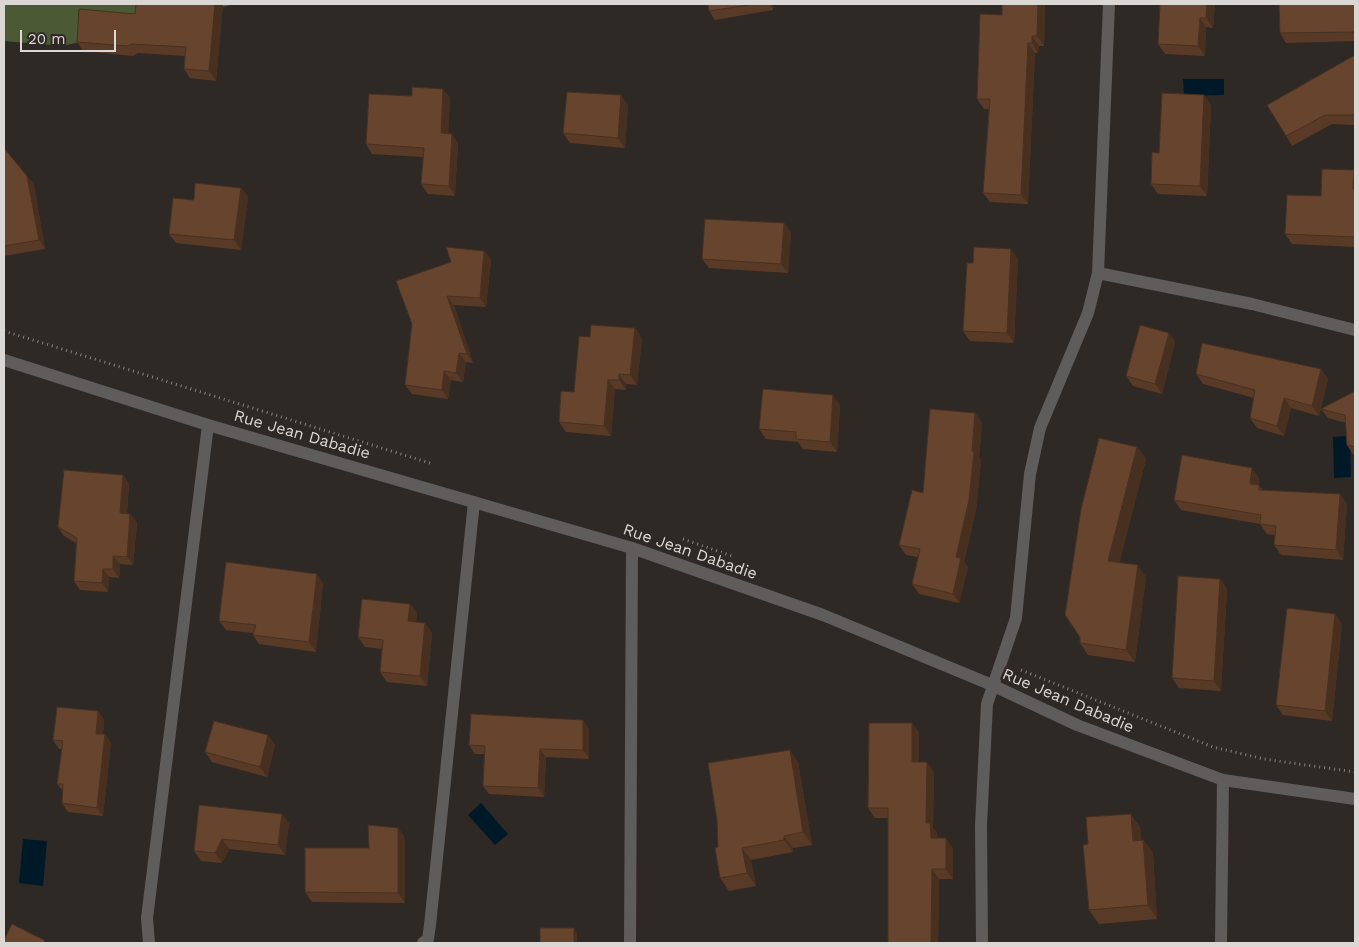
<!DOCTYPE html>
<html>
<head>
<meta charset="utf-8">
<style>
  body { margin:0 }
  #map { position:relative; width:1359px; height:947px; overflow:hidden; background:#2f2926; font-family:"Work Sans",sans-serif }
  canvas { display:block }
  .frame { position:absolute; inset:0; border:5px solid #dbd7d5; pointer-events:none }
  .scale { position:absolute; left:20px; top:30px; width:96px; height:22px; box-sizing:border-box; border:2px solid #dbd7d5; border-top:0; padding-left:6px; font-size:15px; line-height:18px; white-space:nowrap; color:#dbd7d5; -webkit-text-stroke:4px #2f2926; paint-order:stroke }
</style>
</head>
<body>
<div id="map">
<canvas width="1359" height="947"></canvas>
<div class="frame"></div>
<div class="scale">20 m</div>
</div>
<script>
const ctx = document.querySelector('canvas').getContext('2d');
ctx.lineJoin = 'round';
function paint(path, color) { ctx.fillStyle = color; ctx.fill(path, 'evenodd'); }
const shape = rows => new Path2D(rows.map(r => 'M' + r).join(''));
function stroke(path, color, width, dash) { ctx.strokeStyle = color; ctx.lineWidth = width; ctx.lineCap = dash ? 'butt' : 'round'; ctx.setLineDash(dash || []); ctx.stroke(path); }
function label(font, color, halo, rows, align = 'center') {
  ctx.font = font + ' "Work Sans",sans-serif'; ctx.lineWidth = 5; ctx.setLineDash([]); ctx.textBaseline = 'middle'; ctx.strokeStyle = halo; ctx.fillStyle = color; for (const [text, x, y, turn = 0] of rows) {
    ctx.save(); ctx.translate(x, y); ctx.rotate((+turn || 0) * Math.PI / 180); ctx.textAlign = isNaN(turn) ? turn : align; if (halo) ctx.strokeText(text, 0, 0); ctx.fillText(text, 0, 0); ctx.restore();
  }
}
paint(shape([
  [4,4,235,4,63,46,4,41]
]), '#4b5934');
paint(shape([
  [1183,79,1224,79,1224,95,1184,96],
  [1350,436,1351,477,1334,478,1333,437],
  [481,803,508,834,495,845,468,815],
  [23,839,47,841,43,886,19,883]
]), '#001929');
stroke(shape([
  [4,331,433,464],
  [683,539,732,556],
  [1021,670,1213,747,1264,759,1355,772]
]), '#86817f', 3, [1, 4]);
stroke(shape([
  [1098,273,1252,304,1355,330],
  [149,943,147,918,208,425],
  [423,943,428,939,430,925,474,502],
  [630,943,632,548],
  [982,943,981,825,987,704,1016,618,1030,474,1040,428,1088,313,1098,273,1109,4],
  [1221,943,1223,780]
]), '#5f5c5c', 12);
stroke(shape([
  [4,360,208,425,632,548,823,615,992,685,1077,725,1223,780,1355,799]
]), '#5f5c5c', 12);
paint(shape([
  [223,4,216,81,190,78,184,69,185,56,138,53,133,56,83,51,77,42,135,14],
  [708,4,773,4,773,10,715,20,709,11],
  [1002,4,1045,4,1044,46,1039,46,1038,53,1035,53,1028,204,990,202,983,193,989,109,984,109,977,99,1002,15],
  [1215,4,1213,28,1206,27,1205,56,1165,54,1158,44],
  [1355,4,1355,41,1286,43,1280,33],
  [1355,55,1355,125,1332,124,1292,146,1286,136],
  [443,89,450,98,448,133,458,143,455,196,428,194,421,184,423,157,372,154,366,144,412,96],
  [628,105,625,148,570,143,563,133],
  [1211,105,1207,196,1158,194,1151,184,1159,153],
  [4,148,27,176,34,185,45,249,4,256],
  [1354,170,1355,173,1355,247,1292,244,1285,234,1321,196],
  [241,188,248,197,241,250,176,243,169,234,194,200],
  [784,223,791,232,788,273,709,268,702,259],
  [484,251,491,260,486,307,454,305,473,363,466,362,463,382,451,380,448,399,412,394,405,385,412,324],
  [1018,259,1014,343,970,341,963,331],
  [1169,333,1175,342,1162,394,1133,386,1126,376],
  [590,337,642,338,637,385,626,384,626,390,615,389,611,436,566,432,559,422,574,392],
  [1321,369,1328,379,1319,416,1291,408,1284,436,1257,428,1250,418,1254,398,1203,384,1196,374],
  [1355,391,1355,455,1353,454,1347,445,1346,423,1328,418,1321,409],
  [840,405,837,452,803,449,798,442,766,439,759,429],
  [975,413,982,423,979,458,981,461,976,510,964,562,968,567,959,603,919,594,912,584,918,557,906,555,899,545,923,493],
  [1137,447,1146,459,1119,563,1146,577,1135,662,1088,655,1080,643,1080,637],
  [123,475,129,484,127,514,130,514,137,523,133,565,120,564,119,578,109,577,108,592,80,590,74,581,76,543,64,536,58,527],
  [1259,478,1258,485,1263,490,1340,494,1347,504,1343,560,1281,555,1274,545,1275,535,1267,534,1260,524,1181,510,1174,500],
  [1220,579,1227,589,1221,691,1179,688,1172,678],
  [323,583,316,652,259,644,253,635,253,633,226,630,219,621],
  [410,604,417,613,416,622,425,623,432,633,427,686,387,682,380,672,382,649,365,647,358,637],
  [1335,614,1342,624,1332,721,1283,715,1276,705],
  [98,711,104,720,103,734,105,734,111,743,103,816,68,812,62,803,63,791,57,784,62,749,59,749,53,740],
  [912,723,919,733,919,762,934,772,933,828,937,833,937,838,953,848,953,879,939,879,938,943,888,943,888,818,875,818,868,808],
  [589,729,589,759,546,757,544,797,489,794,483,786,484,754,475,754,469,745],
  [275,745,267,777,212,762,205,752],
  [798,762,812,845,793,848,793,852,751,860,756,886,729,891,720,878,718,847],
  [282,814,289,824,285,855,229,849,222,863,201,861,194,851],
  [1140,827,1141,840,1143,840,1153,853,1157,919,1099,924,1089,910,1088,844],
  [398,828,405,838,405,903,312,902,305,892]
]), '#593a27');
paint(shape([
  [215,4,223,4,216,81,209,71],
  [769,4,773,4,773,10],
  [1038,4,1045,4,1044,46,1037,36],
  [1207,4,1215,4,1213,28,1206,18],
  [1200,18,1206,27,1205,56,1198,46],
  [1032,36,1039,46,1038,53,1032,43],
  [1028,43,1035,53,1028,204,1021,195],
  [443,89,450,98,448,142,441,133],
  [621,95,628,105,625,148,618,138],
  [1204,95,1211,105,1207,196,1200,186],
  [452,134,458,143,455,196,449,186],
  [1354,170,1355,173,1355,192,1353,189],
  [27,176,34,185,45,249,39,240],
  [241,188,248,197,241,250,234,240],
  [784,223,791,232,788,273,781,264],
  [1011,249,1018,259,1014,343,1007,333],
  [484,251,491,260,486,307,480,298],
  [447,296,454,305,473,363,467,354],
  [635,328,642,338,637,385,630,375],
  [1169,333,1175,342,1162,394,1155,384],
  [459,353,466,362,463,382,456,373],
  [1321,369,1328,379,1319,416,1312,406],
  [444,371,451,380,448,399,442,390],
  [619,374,626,384,626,390,619,380],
  [608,380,615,389,611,436,604,426],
  [833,395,840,405,837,452,830,442],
  [1284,398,1291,408,1284,436,1277,426],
  [975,413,982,423,979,458,981,461,976,510,964,562,968,567,959,603,953,594,956,557,972,451],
  [1137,447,1146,459,1117,573,1108,561],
  [1252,468,1259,478,1257,494,1250,484],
  [123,475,129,484,126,521,120,513],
  [1340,494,1347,504,1343,560,1336,550],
  [130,514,137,523,133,565,127,557],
  [113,556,120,564,119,578,113,569],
  [1138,565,1146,577,1135,662,1126,650],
  [103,569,109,577,108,592,102,583],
  [317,574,323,583,316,652,309,642],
  [1220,579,1227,589,1221,691,1214,681],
  [410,604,417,613,415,630,408,621],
  [1335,614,1342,624,1332,721,1325,711],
  [425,623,432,633,427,686,420,676],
  [98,711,104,720,102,742,96,734],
  [583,720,589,729,589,759,583,750],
  [912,723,919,733,919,772,912,762],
  [105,734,111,743,103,816,97,808],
  [268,735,275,745,267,777,260,767],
  [540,749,546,757,544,797,538,788],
  [790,750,798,762,812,845,803,832],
  [927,762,934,772,933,828,937,833,938,848,931,838,926,823],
  [282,814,289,824,285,855,278,845],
  [1131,814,1140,827,1143,854,1133,841],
  [398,828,405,838,405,903,398,893],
  [784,836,793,848,793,852,784,840],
  [946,838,953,848,953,879,946,869],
  [222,839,229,849,222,863,215,853],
  [1143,840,1153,853,1157,919,1148,905],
  [742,848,751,860,756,886,747,873],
  [932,869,939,879,938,943,931,943],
  [574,928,577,933,577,943,574,943]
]), '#483020');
const building = shape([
  [136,4,215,4,209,71,184,69,186,47,131,44,127,46,77,42,79,9,135,14,136,4],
  [708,4,755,4,709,11,708,4],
  [1002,4,1038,4,1037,36,1032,36,1032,43,1028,43,1021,195,983,193,990,99,977,99,980,14,1002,15,1002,4],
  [1160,4,1207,4,1206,18,1200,18,1198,46,1158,44,1160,4],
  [1279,4,1355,4,1355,32,1280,33,1279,4],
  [1355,55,1355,115,1325,115,1286,136,1267,105,1355,55],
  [412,87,443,89,441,133,452,134,449,186,421,184,424,148,366,144,369,94,412,96,412,87],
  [567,92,621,95,618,138,563,133,567,92],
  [1162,93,1204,95,1200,186,1151,184,1152,152,1159,153,1162,93],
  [4,148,27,176,39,240,4,246,4,148],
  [1322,169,1354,170,1353,189,1355,189,1355,237,1285,234,1287,195,1321,196,1322,169],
  [195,183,241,188,234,240,169,234,173,198,194,200,195,183],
  [705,219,784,223,781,264,702,259,705,219],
  [446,247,484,251,480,298,447,296,467,354,459,353,456,373,444,371,442,390,405,385,412,324,396,281,451,262,446,247],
  [974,247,1011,249,1007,333,963,331,967,263,973,263,974,247],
  [591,325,635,328,630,375,619,374,619,380,608,380,604,426,559,422,561,391,574,392,579,336,590,337,591,325],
  [1140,325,1169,333,1155,384,1126,376,1140,325],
  [1202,343,1321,369,1312,406,1284,398,1277,426,1250,418,1255,390,1196,374,1202,343],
  [763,389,833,395,830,442,796,439,796,432,759,429,763,389],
  [1355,391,1355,447,1347,445,1345,415,1321,409,1355,391],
  [930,409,975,413,972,451,974,452,969,500,956,557,961,558,953,594,912,584,920,549,899,545,912,490,923,493,930,409],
  [1099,438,1137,447,1108,561,1138,565,1126,650,1080,643,1080,637,1065,615,1081,509,1099,438],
  [1182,455,1252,468,1250,484,1259,485,1259,490,1340,494,1336,550,1274,545,1276,526,1260,524,1261,515,1174,500,1182,455],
  [64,470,123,475,120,513,130,514,127,557,113,556,113,569,103,569,102,583,74,581,77,538,58,527,64,470],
  [226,562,317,574,309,642,253,635,256,625,219,621,226,562],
  [1178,576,1220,579,1214,681,1172,678,1178,576],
  [362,599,410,604,408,621,425,623,420,676,380,672,383,640,358,637,362,599],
  [1287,608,1335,614,1325,711,1276,705,1287,608],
  [57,707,98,711,96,734,105,734,97,808,62,803,63,784,57,784,63,741,53,740,57,707],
  [471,714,583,720,583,750,540,749,538,788,483,786,485,746,469,745,471,714],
  [214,721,268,735,260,767,205,752,214,721],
  [869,723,912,723,912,762,927,762,926,823,930,823,931,838,946,838,946,869,932,869,931,943,888,943,888,808,868,808,869,723],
  [790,750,803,832,784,836,784,840,742,848,747,873,720,878,715,848,718,847,717,820,708,763,790,750],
  [199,805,282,814,278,845,222,839,215,853,194,851,199,805],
  [1131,814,1133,841,1143,840,1148,905,1089,910,1083,845,1088,844,1086,817,1131,814],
  [368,825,398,828,398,893,305,892,305,848,369,848,368,825],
  [12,924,44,940,45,943,4,943,4,940,12,924],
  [540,928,574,928,574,943,540,943,540,928]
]);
paint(building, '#67442d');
stroke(building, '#483020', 1);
label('16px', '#dbd7d5', '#2f2926', [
  ["Rue Jean Dabadie",302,435,16],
  ["Rue Jean Dabadie",690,552,19],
  ["Rue Jean Dabadie",1068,701,23]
]);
</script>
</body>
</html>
